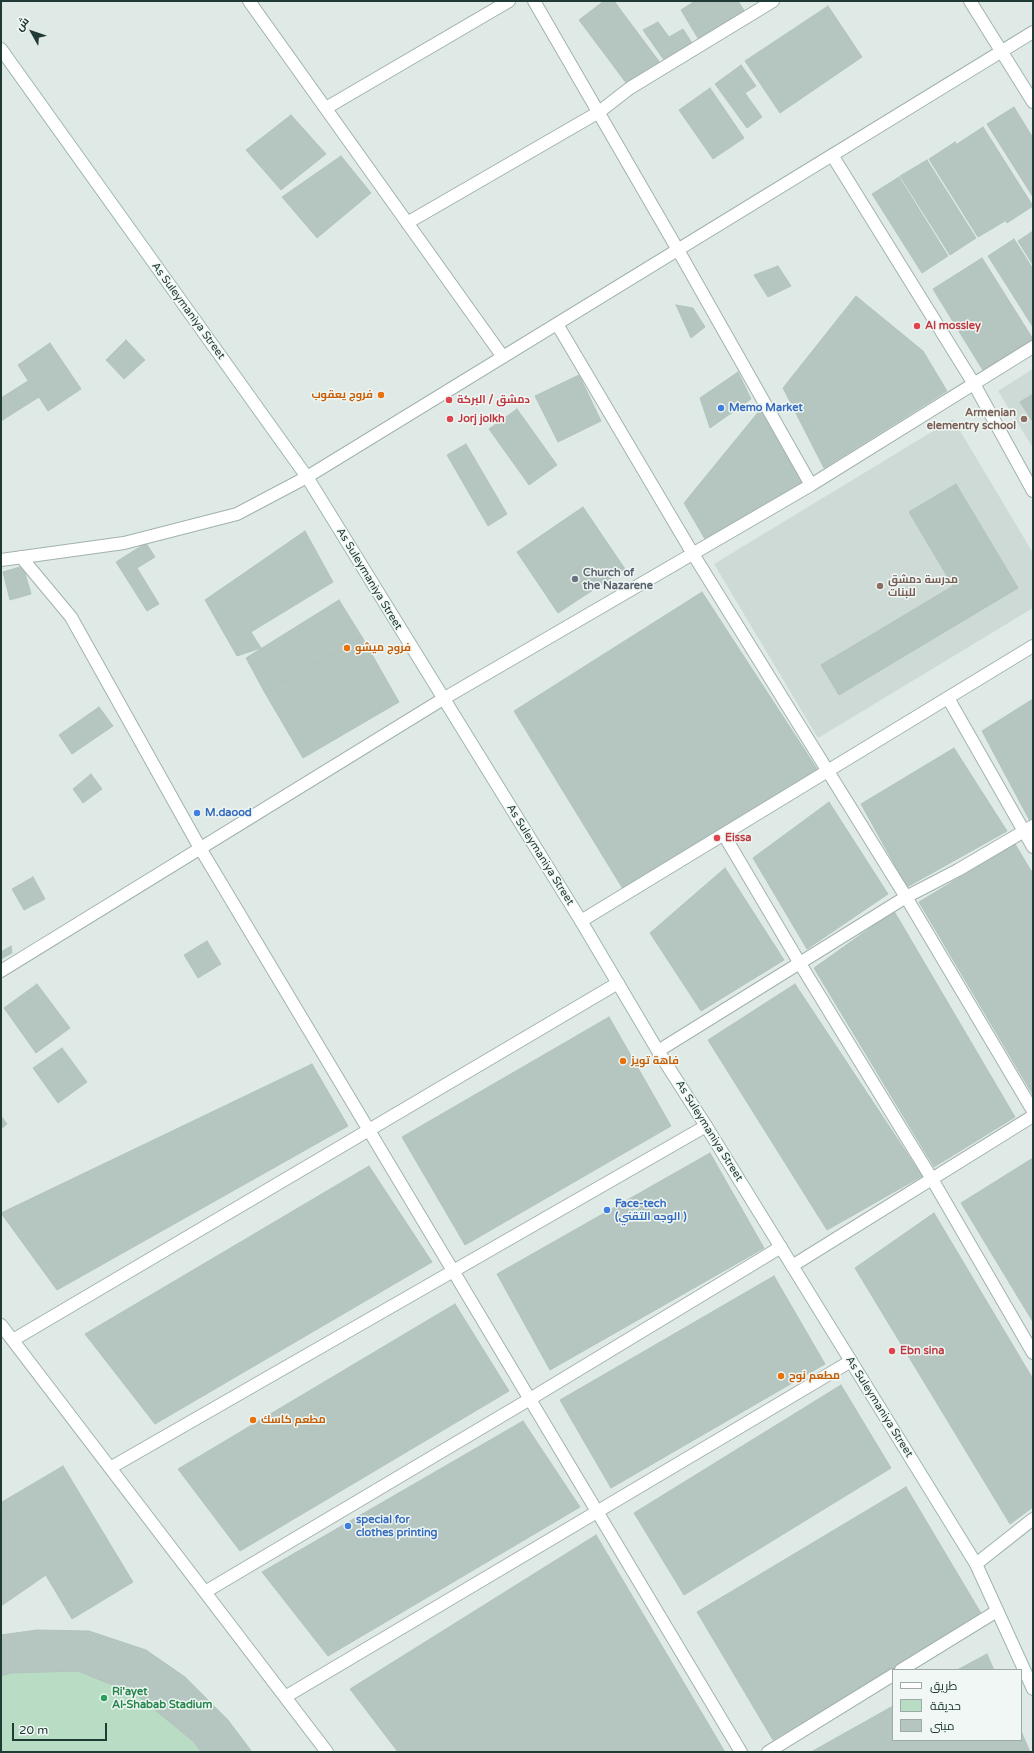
<!DOCTYPE html>
<html>
<head>
<meta charset="utf-8">
<style>
  body { margin:0 }
  #map { position:relative; width:1034px; height:1753px; overflow:hidden; background:#dfeae6; font-family:"Varela Round",Cairo,sans-serif }
  canvas { display:block }
  .frame { position:absolute; inset:0; border:2px solid #203a35; pointer-events:none }
  .legend { position:absolute; left:892px; top:1669px; width:130px; height:72px; box-sizing:border-box; background:#f0f7f4; border:1px solid #9daba8; margin:0; padding:5px 7px; list-style:none; font-size:12px; color:#203a35 }
  .legend li { display:flex; align-items:center; gap:8px; height:20px }
  .legend b { width:20px; border:1px solid #9daba8 }
  .north { position:absolute; left:12px; top:12px; width:40px; height:40px; -webkit-text-stroke:3px #f0f7f4; paint-order:stroke; rotate:310deg; font-size:11px; font-weight:700; line-height:16px; text-align:center; color:#203a35 }
  .north::after { content:''; display:block; margin:auto; width:14px; height:18px; background:#203a35; clip-path:polygon(50% 0,100% 100%,50% 72%,0 100%) }
  .scale { position:absolute; left:12px; top:1723px; width:95px; height:18px; box-sizing:border-box; border:2px solid #203a35; border-top:0; padding-left:5px; font-size:12px; line-height:14px; white-space:nowrap; color:#203a35; -webkit-text-stroke:3px #f0f7f4; paint-order:stroke }
</style>
</head>
<body>
<div id="map">
<canvas width="1034" height="1753"></canvas>
<div class="frame"></div>
<ul class="legend">
<li><b style="height:5px;background:#fff"></b>طريق</li>
<li><b style="height:11px;background:#b8dcc4"></b>حديقة</li>
<li><b style="height:11px;background:#b5c5bf"></b>مبنى</li>
</ul>
<div class="north">ش</div>
<div class="scale">20 m</div>
</div>
<script>
const ctx = document.querySelector('canvas').getContext('2d');
ctx.lineJoin = 'round';
function paint(path, color) { ctx.fillStyle = color; ctx.fill(path, 'evenodd'); }
const shape = rows => new Path2D(rows.map(r => 'M' + r).join(''));
function stroke(path, color, width, dash) { ctx.strokeStyle = color; ctx.lineWidth = width; ctx.lineCap = dash ? 'butt' : 'round'; ctx.setLineDash(dash || []); ctx.stroke(path); }
function label(font, color, halo, rows, align = 'center') {
  ctx.font = font + ' "Varela Round",Cairo,sans-serif'; ctx.lineWidth = 3; ctx.setLineDash([]); ctx.textBaseline = 'middle'; ctx.strokeStyle = halo; ctx.fillStyle = color; for (const [text, x, y, turn = 0] of rows) {
    ctx.save(); ctx.translate(x, y); ctx.rotate((+turn || 0) * Math.PI / 180); ctx.textAlign = isNaN(turn) ? turn : align; if (halo) ctx.strokeText(text, 0, 0); ctx.fillText(text, 0, 0); ctx.restore();
  }
}
paint(shape([
  [1033,369,1033,448,998,391],
  [953,419,1033,553,1033,608,818,738,714,564]
]), '#cedad5');
paint(shape([
  [37,1630,185,1677,228,1720,252,1752,1,1752,1,1635]
]), '#b8dcc4');
const building = shape([
  [604,1,614,1,661,64,630,88,579,20,604,1],
  [695,1,738,1,745,12,699,40,681,10,695,1],
  [828,6,862,57,780,113,745,61,828,6],
  [658,22,669,37,683,29,692,43,664,60,643,30,658,22],
  [741,65,756,86,745,93,762,117,747,128,715,84,741,65],
  [710,88,744,138,713,159,679,110,710,88],
  [1014,107,1033,138,1033,197,987,124,1014,107],
  [291,115,326,154,281,190,246,150,291,115],
  [983,127,1033,206,1007,223,957,144,983,127],
  [955,142,1005,221,978,237,929,159,955,142],
  [341,156,371,193,317,238,282,197,341,156],
  [927,160,976,238,950,255,900,176,927,160],
  [899,177,948,256,922,273,872,194,899,177],
  [1033,231,1033,265,1018,241,1033,231],
  [1014,239,1033,269,1033,327,988,256,1014,239],
  [982,258,1033,339,1033,341,984,372,933,289,982,258],
  [778,266,791,286,768,297,754,275,778,266],
  [856,296,923,351,947,391,824,468,783,388,856,296],
  [676,305,693,308,705,327,691,338,676,305],
  [126,340,145,360,124,379,106,360,126,340],
  [50,343,81,389,48,411,18,365,50,343],
  [738,372,751,399,710,428,700,398,738,372],
  [579,375,601,421,558,442,535,396,579,375],
  [28,381,39,397,1,421,1,398,28,381],
  [1033,394,1033,422,1020,402,1033,394],
  [517,409,557,465,529,485,489,429,517,409],
  [760,410,804,483,705,539,684,503,760,410],
  [466,444,507,514,488,526,447,455,466,444],
  [956,484,1018,588,839,695,821,665,953,586,909,512,956,484],
  [583,507,625,569,558,613,517,552,583,507],
  [305,531,333,582,251,632,261,648,237,656,205,600,305,531],
  [146,543,155,557,137,568,159,604,147,611,116,562,146,543],
  [23,566,31,594,10,600,3,572,23,566],
  [702,592,821,775,623,889,514,711,702,592],
  [339,600,362,637,265,693,246,658,339,600],
  [362,637,399,702,303,758,265,693,362,637],
  [1033,699,1033,822,1031,823,982,731,1033,699],
  [99,707,113,726,72,754,59,735,99,707],
  [954,748,1007,831,907,887,861,804,954,748],
  [91,774,102,789,83,803,73,789,91,774],
  [829,802,888,894,807,949,753,858,829,802],
  [1015,844,1033,874,1033,1095,919,902,1015,844],
  [725,868,784,960,701,1011,650,933,725,868],
  [33,877,45,899,24,910,12,889,33,877],
  [894,911,1015,1117,934,1167,814,968,894,911],
  [207,941,221,964,198,978,184,955,207,941],
  [11,946,12,953,1,959,1,952,11,946],
  [37,984,70,1028,36,1053,4,1008,37,984],
  [795,984,922,1176,827,1230,708,1040,795,984],
  [609,1017,671,1126,465,1245,402,1137,609,1017],
  [62,1048,87,1082,58,1103,33,1068,62,1048],
  [312,1064,348,1126,57,1290,1,1213,312,1064],
  [1,1116,7,1124,1,1129,1,1116],
  [710,1153,764,1248,550,1370,497,1274,710,1153],
  [1033,1158,1033,1322,961,1203,1033,1158],
  [369,1166,432,1262,155,1424,85,1334,369,1166],
  [934,1213,1033,1379,1033,1507,1010,1524,855,1268,934,1213],
  [774,1276,825,1364,611,1488,560,1400,774,1276],
  [455,1304,509,1391,240,1551,178,1469,455,1304],
  [841,1385,891,1468,684,1595,634,1513,841,1385],
  [523,1421,580,1507,328,1656,262,1572,523,1421],
  [63,1466,133,1582,72,1619,2,1502,63,1466],
  [906,1487,982,1615,773,1740,697,1612,906,1487],
  [2,1502,46,1575,1,1606,1,1503,2,1502],
  [596,1535,725,1752,398,1752,350,1689,596,1535],
  [37,1630,89,1631,146,1650,185,1677,228,1720,252,1752,201,1752,194,1742,137,1695,78,1671,11,1673,1,1676,1,1635,37,1630],
  [987,1654,994,1670,957,1670,987,1654],
  [893,1706,893,1740,1021,1740,1021,1731,1030,1752,811,1752,893,1706]
]);
paint(building, '#b5c5bf');
stroke(building, '#b2c4be', 1);
const minor = shape([
  [249,1,503,357],
  [534,1,678,250,811,485],
  [970,1,1033,102],
  [326,108,509,1],
  [832,155,974,384,1033,491],
  [407,223,599,112,630,88,773,1],
  [557,324,693,554,906,897,1033,1111],
  [21,557,71,617,200,848,741,1752],
  [1,560,124,543,237,514,307,477,1033,32],
  [948,698,1033,847],
  [724,835,799,962,932,1179,1033,1353],
  [581,921,1033,646],
  [1,971,443,699,811,485,1033,347],
  [658,1051,906,897,958,870,1033,826],
  [792,1266,1033,1116],
  [1,1325,327,1752],
  [13,1340,618,983],
  [110,1468,706,1126],
  [976,1564,1033,1519],
  [205,1592,530,1399,781,1247],
  [901,1670,997,1611],
  [285,1697,851,1361],
  [768,1752,893,1675]
]);
const secondary = shape([
  [1,49,307,477,581,921,658,1051,706,1126,976,1564,1033,1689]
]);
stroke(minor, '#a2b2ad', 14);
stroke(secondary, '#9eb6af', 14);
stroke(minor, '#fff', 12);
stroke(secondary, '#fff', 12);
for (const [x, y, r, color] of [
  [917,326,4,"#e0444e"],
  [381,395,4,"#e8710a"],
  [449,400,4,"#e0444e"],
  [721,408,4,"#3f7fe0"],
  [450,419,4,"#e0444e"],
  [1024,419,4,"#8d6e63"],
  [575,579,4,"#6b7280"],
  [880,586,4,"#8d6e63"],
  [347,648,4,"#e8710a"],
  [197,813,4,"#3f7fe0"],
  [717,838,4,"#e0444e"],
  [623,1061,4,"#e8710a"],
  [607,1210,4,"#3f7fe0"],
  [892,1351,4,"#e0444e"],
  [781,1376,4,"#e8710a"],
  [253,1420,4,"#e8710a"],
  [348,1526,4,"#3f7fe0"],
  [104,1698,4,"#2e9e5b"]
]) { const dot = new Path2D(); dot.arc(x, y, r, 0, 2 * Math.PI); ctx.fillStyle = color; ctx.fill(dot); stroke(dot, '#f0f7f4', 1.5); }
label('11px', '#203a35', '#f0f7f4', [
  ["As Suleymaniya Street",188,311,54],
  ["As Suleymaniya Street",369,579,59],
  ["As Suleymaniya Street",540,855,58],
  ["As Suleymaniya Street",709,1131,58],
  ["As Suleymaniya Street",879,1407,58]
]);
label('bold 11px', '#be3a42', '#f0f7f4', [
  ["Al mossley",925,326],
  ["دمشق / البركة",457,400],
  ["Jorj jolkh",458,419],
  ["Eissa",725,838],
  ["Ebn sina",900,1351]
], 'left');
label('bold 11px', '#c56008', '#f0f7f4', [
  ["فروج يعقوب",373,395,"right"],
  ["فروج ميشو",355,648],
  ["فاهة تويز",631,1061],
  ["مطعم نوح",789,1376],
  ["مطعم كاسك",261,1420]
], 'left');
label('bold 11px', '#366cbe', '#f0f7f4', [
  ["Memo Market",729,408],
  ["M.daood",205,813],
  ["Face-tech",615,1204],
  ["(الوجه التقني )",615,1217],
  ["special for",356,1520],
  ["clothes printing",356,1533]
], 'left');
label('bold 11px', '#785e54', '#f0f7f4', [
  ["Armenian",1016,413],
  ["elementry school",1016,426],
  ["مدرسة دمشق",888,580,"left"],
  ["للبنات",888,593,"left"]
], 'right');
label('bold 11px', '#5b616d', '#f0f7f4', [
  ["Church of",583,573],
  ["the Nazarene",583,586]
], 'left');
label('bold 11px', '#27864d', '#f0f7f4', [
  ["Ri'ayet",112,1692],
  ["Al-Shabab Stadium",112,1705]
], 'left');
</script>
</body>
</html>
